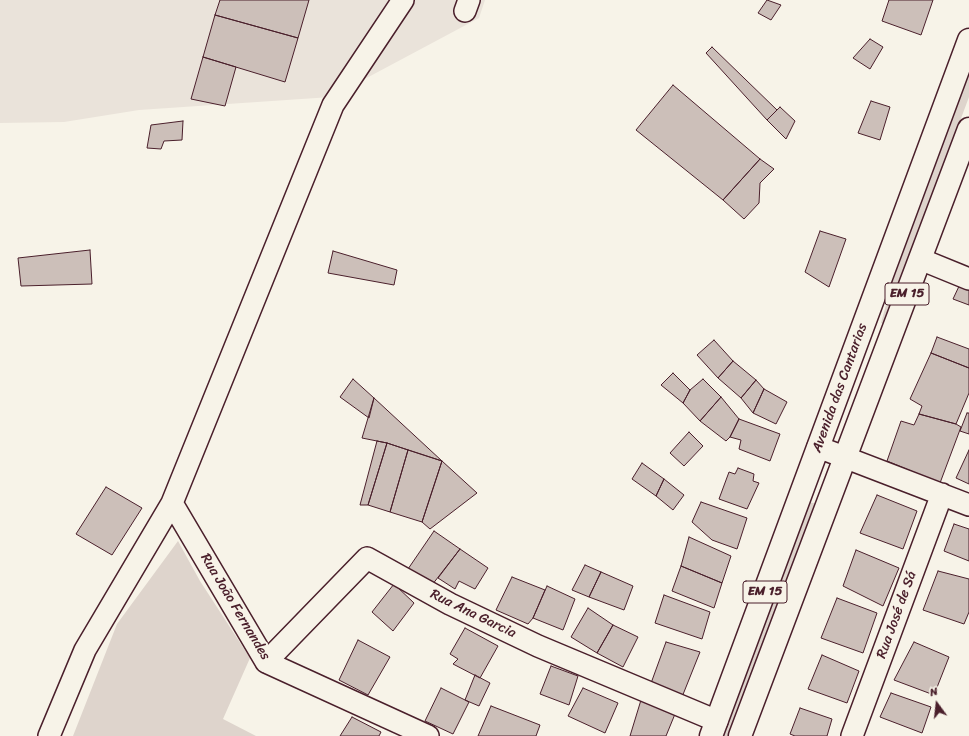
<!DOCTYPE html>
<html>
<head>
<meta charset="utf-8">
<style>
  body { margin:0 }
  #map { position:relative; width:969px; height:736px; overflow:hidden; background:#f7f3e8; font-family:Sriracha,sans-serif }
  canvas { display:block }
  .north { position:absolute; left:917px; top:684px; width:40px; height:40px; -webkit-text-stroke:3px #f7f3e8; paint-order:stroke; rotate:345deg; font-size:11px; font-weight:700; line-height:16px; text-align:center; color:#4a1f2b }
  .north::after { content:''; display:block; margin:auto; width:14px; height:18px; background:#4a1f2b; clip-path:polygon(50% 0,100% 100%,50% 72%,0 100%) }
</style>
</head>
<body>
<div id="map">
<canvas width="969" height="736"></canvas>
<div class="north">N</div>
</div>
<script>
const ctx = document.querySelector('canvas').getContext('2d');
ctx.lineJoin = 'round';
function paint(path, color) { ctx.fillStyle = color; ctx.fill(path, 'evenodd'); }
const shape = rows => new Path2D(rows.map(r => 'M' + r).join(''));
function stroke(path, color, width, dash) { ctx.strokeStyle = color; ctx.lineWidth = width; ctx.lineCap = dash ? 'butt' : 'round'; ctx.setLineDash(dash || []); ctx.stroke(path); }
function label(font, color, halo, rows, align = 'center') {
  ctx.font = font + ' Sriracha,sans-serif'; ctx.lineWidth = 4; ctx.setLineDash([]); ctx.textBaseline = 'middle'; ctx.strokeStyle = halo; ctx.fillStyle = color; for (const [text, x, y, turn = 0] of rows) {
    ctx.save(); ctx.translate(x, y); ctx.rotate((+turn || 0) * Math.PI / 180); ctx.textAlign = isNaN(turn) ? turn : align; if (halo) ctx.strokeText(text, 0, 0); ctx.fillText(text, 0, 0); ctx.restore();
  }
}
paint(shape([
  [0,0,485,0,479,18,331,97,139,110,64,122,0,123]
]), '#eae3da');
paint(shape([
  [969,74,969,97,884,324,881,323,892,283],
  [809,502,817,504,730,736,722,736],
  [178,541,200,581,250,658,223,719,256,736,73,736,117,624]
]), '#ded4cc');
const building = shape([
  [220,0,309,0,298,38,215,15,220,0],
  [767,0,781,5,771,20,758,13,767,0],
  [889,0,933,0,921,35,882,21,889,0],
  [215,15,298,38,285,82,203,57,215,15],
  [870,39,883,47,870,69,853,58,870,39],
  [712,47,777,110,767,120,706,53,712,47],
  [203,57,236,67,225,106,191,99,203,57],
  [673,85,760,159,723,200,636,130,673,85],
  [871,101,890,107,880,140,858,133,871,101],
  [780,107,795,121,786,139,767,120,780,107],
  [183,121,182,140,164,141,161,149,147,148,151,125,183,121],
  [760,159,774,169,760,183,759,203,744,219,723,200,760,159],
  [820,231,846,239,829,287,805,272,820,231],
  [90,250,92,284,21,286,18,258,90,250],
  [333,251,397,270,394,285,328,273,333,251],
  [961,282,969,285,969,305,953,299,961,282],
  [937,337,969,349,969,368,931,353,937,337],
  [714,340,733,361,718,378,697,355,714,340],
  [931,353,969,368,969,393,956,424,919,414,922,406,910,399,931,353],
  [733,361,756,380,741,398,718,378,733,361],
  [673,373,690,390,683,403,661,385,673,373],
  [353,379,374,398,369,418,340,397,353,379],
  [703,379,721,397,700,421,683,403,690,390,703,379],
  [756,380,764,389,753,413,741,398,756,380],
  [764,389,787,402,776,424,753,413,764,389],
  [721,397,739,419,730,437,726,441,700,421,721,397],
  [374,398,442,461,387,443,362,438,374,398],
  [967,413,969,413,969,434,960,431,967,413],
  [919,414,956,424,961,427,940,483,887,461,901,421,914,425,919,414],
  [739,419,780,434,770,461,739,449,741,440,730,437,739,419],
  [689,432,703,446,684,466,670,453,689,432],
  [377,441,387,443,368,505,360,505,377,441],
  [387,443,408,450,390,512,368,505,387,443],
  [408,450,442,461,422,522,390,512,408,450],
  [969,450,969,484,956,478,969,450],
  [442,461,477,493,430,529,422,522,442,461],
  [642,463,664,479,656,496,632,479,642,463],
  [738,468,754,474,753,481,759,483,747,509,719,499,729,472,735,474,738,468],
  [664,479,684,495,673,510,656,496,664,479],
  [106,487,142,508,112,555,76,534,106,487],
  [877,495,917,511,903,549,860,533,877,495],
  [701,502,747,518,737,549,712,540,692,522,701,502],
  [954,524,969,529,969,561,944,551,954,524],
  [434,531,460,549,432,585,408,569,434,531],
  [689,537,731,556,722,583,681,566,689,537],
  [460,549,488,568,475,589,459,581,455,589,438,578,460,549],
  [856,550,899,568,883,606,843,586,856,550],
  [585,565,601,572,589,597,572,590,585,565],
  [681,566,722,583,714,608,672,591,681,566],
  [938,571,969,579,969,612,964,624,923,610,938,571],
  [601,572,633,586,624,610,589,597,601,572],
  [512,577,545,590,533,618,528,624,496,610,512,577],
  [394,584,414,603,393,631,372,612,394,584],
  [547,586,575,599,563,630,533,618,547,586],
  [664,595,710,612,702,639,655,623,664,595],
  [837,598,877,613,863,653,821,638,837,598],
  [588,608,613,625,597,653,571,637,588,608],
  [613,625,638,637,623,667,597,653,613,625],
  [465,628,498,646,480,678,453,664,458,659,450,654,465,628],
  [358,640,390,657,368,695,339,680,358,640],
  [666,642,700,652,682,697,650,686,666,642],
  [914,642,949,657,934,695,894,680,914,642],
  [822,655,859,671,847,703,808,689,822,655],
  [551,666,578,676,569,705,540,694,551,666],
  [475,675,490,683,479,706,465,700,475,675],
  [441,688,469,702,453,734,425,721,441,688],
  [583,688,618,703,605,733,568,716,583,688],
  [891,693,931,707,922,733,880,717,891,693],
  [641,700,675,714,666,736,630,736,641,700],
  [491,706,540,725,536,736,478,736,491,706],
  [800,708,832,719,827,736,795,736,790,734,800,708],
  [352,717,381,732,379,736,340,736,352,717]
]);
paint(building, '#ccbfb9');
stroke(building, '#4a1f2b', 1);
const street = shape([
  [465,11,469,0],
  [920,259,969,279],
  [818,447,969,505],
  [172,503,266,662,428,736],
  [266,662,367,558,450,604,538,646,717,721],
  [49,736,85,650,172,503,333,105,403,0],
  [852,736,942,494]
]);
const primary = shape([
  [711,736,969,40],
  [740,736,969,129]
]);
stroke(street, '#4a1f2b', 24);
stroke(primary, '#4a1f2b', 25);
stroke(street, '#f7f3e8', 21);
stroke(primary, '#f7f3e8', 22);
for (const [x, y, w] of [
  [907,294,44],
  [765,592,44]
]) { const box = new Path2D(); box.roundRect(x - w / 2, y - 11, w, 22, 3); ctx.fillStyle = '#f7f3e8'; ctx.fill(box); stroke(box, '#4a1f2b', 1); }
label('bold 13px', '#4a1f2b', null, [
  ["EM 15",907,294],
  ["EM 15",765,592]
]);
label('14px', '#4a1f2b', '#f7f3e8', [
  ["Avenida das Cantarias",840,388,-70],
  ["Rua João Fernandes",235,607,59],
  ["Rua Ana Garcia",473,614,26],
  ["Rua José de Sá",897,615,-70]
]);
</script>
</body>
</html>
